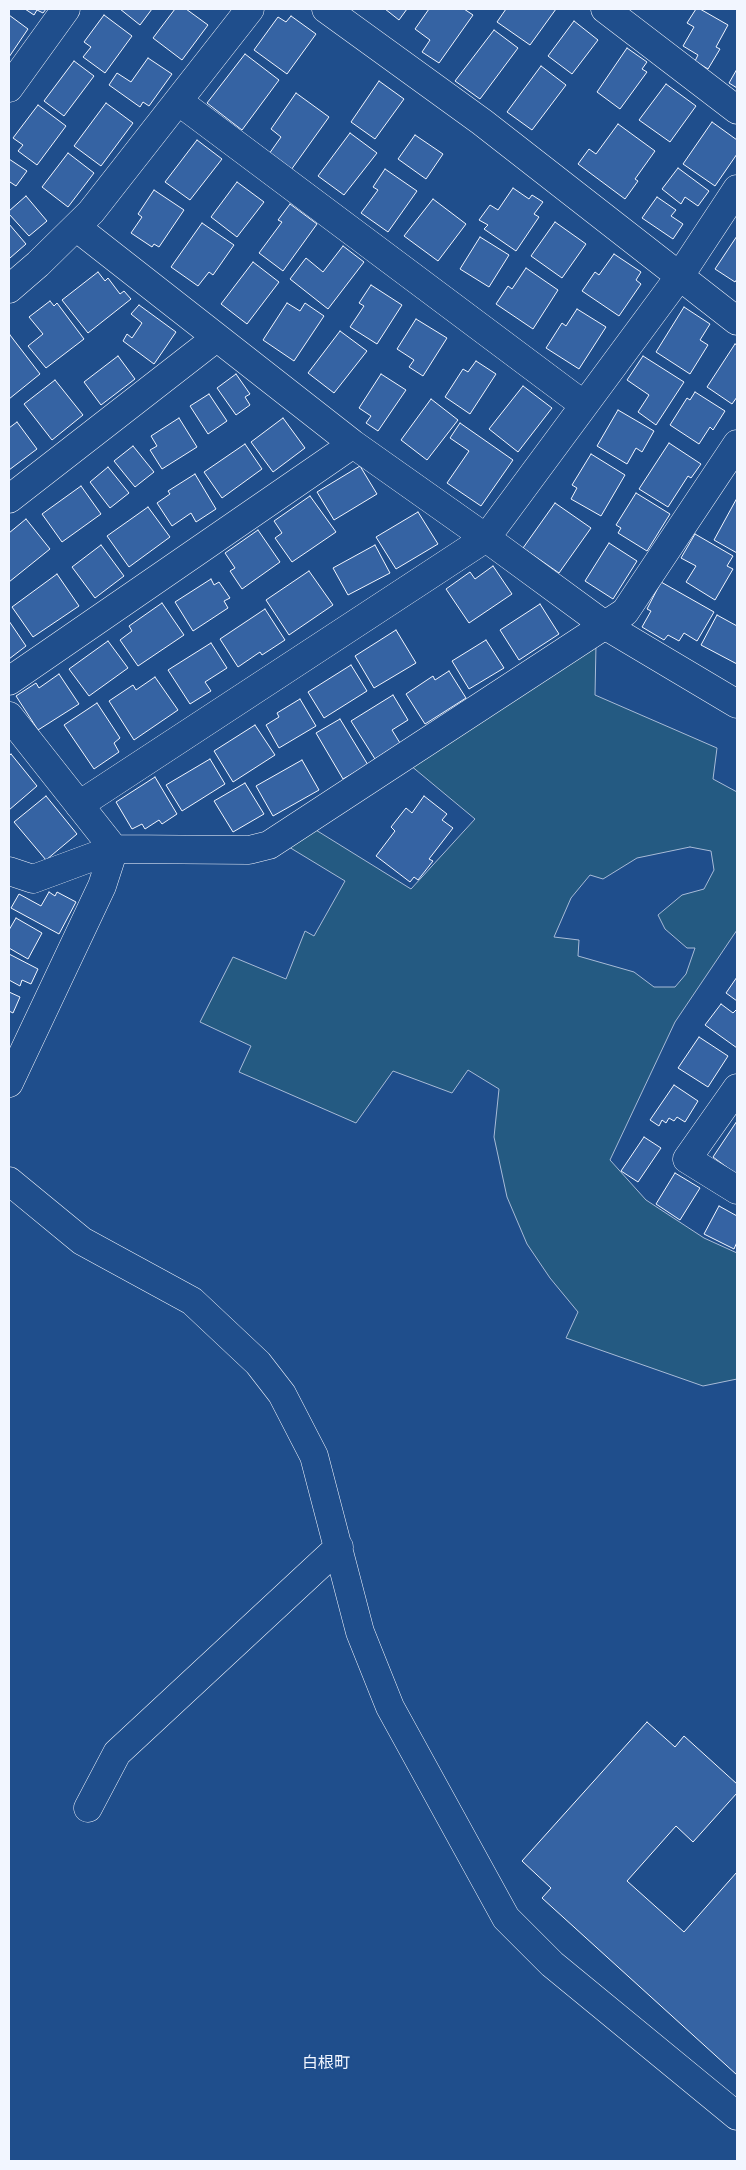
<!DOCTYPE html>
<html>
<head>
<meta charset="utf-8">
<style>
  body { margin:0 }
  #map { position:relative; width:746px; height:2170px; overflow:hidden; background:#1f4e8c; font-family:"Public Sans",sans-serif }
  canvas { display:block }
  .frame { position:absolute; inset:0; border:10px solid #f2f6ff; pointer-events:none }
</style>
</head>
<body>
<div id="map">
<canvas width="746" height="2170"></canvas>
<div class="frame"></div>
</div>
<script>
const ctx = document.querySelector('canvas').getContext('2d');
ctx.lineJoin = 'round';
function paint(path, color) { ctx.fillStyle = color; ctx.fill(path, 'evenodd'); }
const shape = rows => new Path2D(rows.map(r => 'M' + r).join(''));
function stroke(path, color, width, dash) { ctx.strokeStyle = color; ctx.lineWidth = width; ctx.lineCap = dash ? 'butt' : 'round'; ctx.setLineDash(dash || []); ctx.stroke(path); }
function label(font, color, halo, rows, align = 'center') {
  ctx.font = font + ' "Public Sans","Noto Sans JP",sans-serif'; ctx.lineWidth = 4; ctx.setLineDash([]); ctx.textBaseline = 'middle'; ctx.strokeStyle = halo; ctx.fillStyle = color; for (const [text, x, y, turn = 0] of rows) {
    ctx.save(); ctx.translate(x, y); ctx.rotate((+turn || 0) * Math.PI / 180); ctx.textAlign = isNaN(turn) ? turn : align; if (halo) ctx.strokeText(text, 0, 0); ctx.fillText(text, 0, 0); ctx.restore();
  }
}
const green = shape([
  [596,645,595,695,717,748,713,779,737,792,737,930,675,1022,610,1160,646,1200,704,1238,737,1253,737,1379,703,1386,566,1338,578,1312,550,1278,527,1244,507,1197,494,1137,499,1089,468,1070,452,1093,393,1071,356,1123,239,1072,251,1046,200,1022,233,957,286,979,305,931,314,936,345,881,284,844,311,827,411,889,475,819,410,765,596,645],
  [690,847,711,851,714,870,704,889,682,895,658,915,665,929,687,948,695,948,686,974,675,987,654,987,634,972,578,956,579,940,554,937,571,898,590,875,603,879,637,858,690,847]
]);
paint(green, '#245a82');
stroke(green, '#a8bbd7', 1);
const building = shape([
  [25,9,46,9,43,13,37,10,34,15,25,9],
  [120,9,152,9,140,25,120,9],
  [175,9,186,9,208,25,182,60,153,38,175,9],
  [385,9,407,9,399,20,385,9],
  [429,9,464,9,473,15,439,63,422,52,430,40,415,29,429,9],
  [506,9,556,9,530,45,497,22,506,9],
  [696,9,700,9,728,25,716,47,720,49,708,69,695,61,698,55,683,46,694,27,687,23,696,9],
  [9,15,28,29,9,57,9,15],
  [104,15,132,36,105,73,83,57,91,47,84,42,104,15],
  [291,16,316,34,287,74,254,50,278,17,286,22,291,16],
  [574,21,598,40,572,74,548,56,574,21],
  [494,30,518,48,480,99,455,81,494,30],
  [627,48,647,62,642,69,647,72,620,109,597,92,627,48],
  [245,54,279,80,242,130,207,103,245,54],
  [148,58,172,74,149,106,143,102,140,107,109,85,117,73,131,82,148,58],
  [74,61,94,76,64,116,44,101,74,61],
  [541,66,566,85,532,130,507,112,541,66],
  [737,69,737,88,729,83,737,69],
  [379,81,404,99,375,139,351,122,379,81],
  [666,84,696,106,670,142,639,120,666,84],
  [296,93,329,117,291,170,269,154,281,137,271,129,296,93],
  [106,103,133,123,101,166,74,146,106,103],
  [38,105,66,126,37,165,18,151,23,145,13,138,38,105],
  [712,122,737,140,737,154,715,186,683,164,712,122],
  [618,124,655,151,635,179,638,181,625,199,578,164,589,149,596,154,618,124],
  [350,133,377,153,344,195,318,176,350,133],
  [415,135,443,154,426,179,398,159,415,135],
  [197,140,222,159,190,200,165,182,197,140],
  [68,153,94,173,68,207,42,187,68,153],
  [9,159,27,171,16,186,10,182,9,185,9,159],
  [678,168,709,191,698,206,685,197,681,204,662,189,678,168],
  [385,169,417,191,388,232,361,213,378,190,373,187,385,169],
  [237,182,264,202,237,237,211,217,237,182],
  [513,188,529,199,532,195,543,202,534,214,539,217,516,251,484,229,488,225,479,220,490,205,498,210,513,188],
  [154,190,184,210,159,247,154,244,152,247,131,233,142,217,138,214,154,190],
  [26,196,47,221,29,236,9,214,9,211,26,196],
  [657,197,676,210,671,216,683,224,673,239,642,218,657,197],
  [433,199,466,224,438,261,404,236,433,199],
  [290,204,317,224,283,271,259,253,282,222,278,220,290,204],
  [555,222,586,244,562,278,531,256,555,222],
  [202,223,234,245,213,275,209,272,198,286,171,267,202,223],
  [9,224,26,244,10,258,9,256,9,224],
  [737,236,737,279,735,282,715,269,737,236],
  [480,237,509,255,489,287,460,269,480,237],
  [343,246,364,262,328,309,290,279,306,258,323,272,343,246],
  [614,254,641,272,636,280,641,284,619,316,582,291,595,272,599,275,614,254],
  [253,262,279,282,247,324,221,304,253,262],
  [526,268,558,290,533,329,496,304,508,286,512,289,526,268],
  [98,272,105,281,108,278,120,294,124,291,131,299,88,333,62,300,98,272],
  [371,285,402,305,377,344,350,327,364,306,359,303,371,285],
  [50,301,54,306,57,303,84,339,46,368,28,346,43,334,29,317,50,301],
  [287,303,300,311,305,303,324,316,294,361,263,340,287,303],
  [139,305,176,332,154,364,123,341,127,334,132,338,142,323,131,314,139,305],
  [684,307,710,324,700,340,708,345,690,374,656,352,684,307],
  [577,309,606,327,579,369,546,348,562,323,566,326,577,309],
  [416,319,447,338,423,376,409,367,414,360,397,349,416,319],
  [340,331,367,351,334,393,308,373,340,331],
  [10,335,40,374,9,399,9,336,10,335],
  [735,344,737,345,737,397,732,404,707,387,735,344],
  [118,356,135,379,101,405,84,382,118,356],
  [643,356,684,382,656,425,638,412,649,395,627,380,643,356],
  [476,361,496,374,470,414,445,397,463,369,468,372,476,361],
  [236,374,250,394,245,397,250,405,236,415,217,388,236,374],
  [381,374,406,390,378,431,366,423,371,416,359,408,381,374],
  [55,380,83,415,52,440,24,404,55,380],
  [523,386,552,408,518,452,489,429,523,386],
  [695,392,725,411,713,430,710,427,699,444,670,425,687,398,690,400,695,392],
  [209,394,227,421,208,434,190,406,209,394],
  [431,399,458,420,427,460,401,440,431,399],
  [618,410,654,431,642,452,636,448,627,464,597,446,618,410],
  [179,418,197,447,162,469,150,450,157,446,151,436,179,418],
  [283,418,305,448,273,472,251,442,283,418],
  [17,422,37,449,9,470,9,428,17,422],
  [460,423,513,460,481,506,447,483,469,451,450,438,460,423],
  [669,443,701,464,691,478,688,476,668,507,639,489,669,443],
  [245,444,262,469,222,498,204,472,245,444],
  [133,446,154,472,135,487,114,461,133,446],
  [591,454,625,475,601,516,571,499,577,488,572,485,591,454],
  [360,466,377,494,334,520,317,492,360,466],
  [108,467,129,493,110,508,90,482,108,467],
  [195,474,216,509,196,522,191,513,172,526,157,503,170,494,168,491,195,474],
  [81,486,101,514,62,542,42,514,81,486],
  [636,493,670,514,647,551,618,533,621,528,616,525,636,493],
  [310,496,336,532,292,562,275,538,282,533,274,521,310,496],
  [737,498,737,553,714,540,737,498],
  [555,503,591,528,559,573,523,548,555,503],
  [148,507,170,537,129,567,107,536,148,507],
  [418,512,438,544,396,569,376,537,418,512],
  [26,519,50,549,9,582,9,533,26,519],
  [258,530,280,562,242,589,230,571,235,568,225,553,258,530],
  [695,534,733,556,727,566,733,569,715,600,686,582,696,566,681,558,695,534],
  [609,543,637,561,613,599,585,581,609,543],
  [101,545,124,576,95,598,72,567,101,545],
  [375,545,390,573,348,595,333,568,375,545],
  [493,566,512,594,469,623,446,589,470,572,475,579,493,566],
  [309,571,333,605,289,635,266,600,309,571],
  [57,574,79,606,33,637,12,607,57,574],
  [211,579,214,585,219,582,230,598,224,601,228,608,193,631,175,602,211,579],
  [661,582,714,612,697,641,684,633,679,641,668,635,664,640,642,627,651,611,647,609,661,582],
  [162,603,184,635,138,666,120,640,132,631,129,626,162,603],
  [540,604,559,634,519,660,500,630,540,604],
  [265,609,285,640,262,655,260,652,238,667,220,639,265,609],
  [717,615,737,626,737,664,701,645,717,615],
  [9,621,26,646,9,659,9,621],
  [396,630,416,663,374,688,355,656,396,630],
  [486,640,504,668,469,689,452,661,486,640],
  [108,641,128,668,89,696,69,669,108,641],
  [211,643,227,668,205,682,211,691,190,704,168,670,211,643],
  [351,665,367,691,324,718,308,692,351,665],
  [449,671,466,698,425,724,406,694,433,676,435,680,449,671],
  [59,674,79,704,38,730,16,696,36,683,39,688,59,674],
  [155,677,178,710,134,740,109,701,133,685,136,690,155,677],
  [393,695,408,720,392,730,400,743,375,759,351,721,393,695],
  [300,699,316,726,279,748,266,725,279,717,277,713,300,699],
  [97,703,120,738,114,743,119,752,94,769,64,725,97,703],
  [340,719,368,765,343,779,316,733,340,719],
  [255,725,275,755,233,782,214,751,255,725],
  [11,754,37,786,9,810,9,756,11,754],
  [210,759,225,784,182,811,166,785,210,759],
  [302,760,319,790,273,816,256,786,302,760],
  [155,777,177,814,162,824,159,820,145,829,142,824,132,829,116,802,155,777],
  [245,783,264,814,233,832,214,801,245,783],
  [46,796,77,834,46,860,14,822,46,796],
  [424,796,447,814,442,820,453,828,429,859,433,861,418,880,414,877,410,882,376,856,395,831,391,827,406,808,412,813,424,796],
  [49,892,55,896,57,892,76,902,59,934,11,908,19,894,41,906,49,892],
  [16,918,42,933,28,959,9,948,9,930,16,918],
  [9,954,38,969,31,984,22,980,20,986,9,980,9,954],
  [737,977,737,1001,726,993,737,977],
  [9,992,20,997,13,1013,9,1011,9,992],
  [721,1004,733,1013,737,1009,737,1048,705,1025,721,1004],
  [699,1037,728,1056,708,1087,678,1068,699,1037],
  [674,1085,698,1101,685,1122,677,1117,674,1121,669,1118,666,1123,662,1120,659,1126,650,1120,674,1085],
  [737,1121,737,1172,736,1174,713,1157,737,1121],
  [644,1137,661,1148,638,1182,621,1171,644,1137],
  [675,1173,700,1188,680,1220,656,1204,675,1173],
  [719,1206,737,1216,737,1242,734,1249,704,1234,719,1206],
  [647,1722,675,1747,684,1736,737,1784,737,1793,693,1842,676,1826,627,1881,684,1932,737,1872,737,2075,542,1898,551,1888,522,1861,647,1722]
]);
paint(building, '#3563a3');
stroke(building, '#f2f6ff', 1);
const minor = shape([
  [326,9,482,122,737,321],
  [605,9,737,110],
  [9,88,66,9],
  [178,101,584,405],
  [76,227,353,444,486,538,606,626,737,704],
  [9,289,38,264,91,212,250,9],
  [9,499,216,338],
  [9,681,353,444],
  [9,716,114,849,102,886,9,1083],
  [79,805,486,538,679,277,737,189],
  [9,871,33,879,114,849,249,850,269,845,625,612,737,444],
  [737,1088,687,1159,737,1190],
  [9,1181,82,1241,192,1301,258,1363,282,1394,314,1456,360,1632,390,1707,506,1918,552,1964,737,2116],
  [88,1808,117,1753,339,1547]
]);
stroke(minor, '#f2f6ff', 29);
stroke(minor, '#1f4e8c', 28);
label('16px', '#f2f6ff', '#1f4e8c', [
  ["白根町",326,2063]
]);
</script>
</body>
</html>
